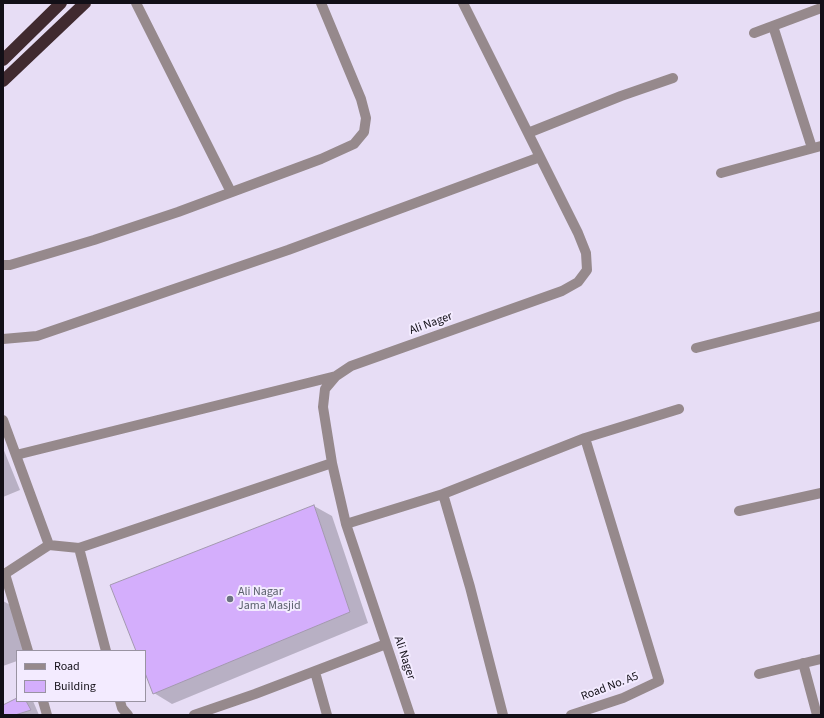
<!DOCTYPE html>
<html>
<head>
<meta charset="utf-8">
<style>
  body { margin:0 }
  #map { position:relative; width:824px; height:718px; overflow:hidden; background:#e7ddf5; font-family:"Source Sans 3",sans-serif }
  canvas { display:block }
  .frame { position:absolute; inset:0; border:4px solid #120f17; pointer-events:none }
  .legend { position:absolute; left:16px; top:650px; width:130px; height:52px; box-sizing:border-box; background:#f3ebff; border:1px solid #9993a2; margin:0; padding:5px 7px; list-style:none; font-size:12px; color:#120f17 }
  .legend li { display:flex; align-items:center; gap:8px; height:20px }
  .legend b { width:20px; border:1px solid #9993a2 }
</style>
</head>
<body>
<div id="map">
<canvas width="824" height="718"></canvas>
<div class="frame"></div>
<ul class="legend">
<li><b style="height:5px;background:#96898c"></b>Road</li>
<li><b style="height:11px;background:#d4aefc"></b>Building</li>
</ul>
</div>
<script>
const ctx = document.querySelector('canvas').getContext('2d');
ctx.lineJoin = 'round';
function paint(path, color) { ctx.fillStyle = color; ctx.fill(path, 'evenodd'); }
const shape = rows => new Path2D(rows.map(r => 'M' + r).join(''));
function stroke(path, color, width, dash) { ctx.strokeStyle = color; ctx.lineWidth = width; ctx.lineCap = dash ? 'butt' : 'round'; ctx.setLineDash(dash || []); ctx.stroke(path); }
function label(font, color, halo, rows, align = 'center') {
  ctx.font = font + ' "Source Sans 3",sans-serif'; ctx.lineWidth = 4; ctx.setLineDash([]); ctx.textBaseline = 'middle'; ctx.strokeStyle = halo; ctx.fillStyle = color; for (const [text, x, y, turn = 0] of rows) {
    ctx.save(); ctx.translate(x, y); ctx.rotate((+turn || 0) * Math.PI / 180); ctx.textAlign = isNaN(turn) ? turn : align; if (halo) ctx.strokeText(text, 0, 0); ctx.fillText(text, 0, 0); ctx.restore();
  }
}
paint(shape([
  [3,448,20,490,3,497],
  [314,506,332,516,368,623,172,704,154,693,145,671,145,651,137,651],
  [3,601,18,609,29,651,17,651,17,661,3,666],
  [17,699,17,701,33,701,39,715,3,715,3,706]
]), '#0003');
const building = shape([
  [314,505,350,612,153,694,145,673,145,651,136,651,110,585,314,505],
  [17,698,17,701,26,701,31,710,15,715,3,715,3,705,17,698]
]);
paint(building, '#d4aefc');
stroke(building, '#a399af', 1);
stroke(shape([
  [136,3,231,192],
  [773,26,812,148],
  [754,33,821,8],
  [528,133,621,96,673,78],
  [721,173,821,146],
  [3,265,10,265,94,240,178,212,321,159,354,144,364,132,366,118,361,99,321,3],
  [3,339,37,336,288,250,540,157],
  [696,348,821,316],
  [3,420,49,545],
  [585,438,679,409],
  [16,455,336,376],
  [443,494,470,587,503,715],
  [739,511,821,493],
  [346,524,443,494,585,438,659,681,623,698,571,715],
  [79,548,106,651],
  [5,574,28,651],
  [3,575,49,545,79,548,332,463],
  [803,663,817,715],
  [315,672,327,715],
  [759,674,821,659],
  [43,701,47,715],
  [120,701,122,708,128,715],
  [194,715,255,694,386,644],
  [410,715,346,524,332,463,323,407,325,389,336,376,351,366,562,291,578,282,587,270,586,253,578,233,463,3]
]), '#96898c', 10);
stroke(shape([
  [3,60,61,3],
  [3,81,85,3]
]), '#402a2f', 12);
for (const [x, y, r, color] of [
  [230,599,4,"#6b7280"]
]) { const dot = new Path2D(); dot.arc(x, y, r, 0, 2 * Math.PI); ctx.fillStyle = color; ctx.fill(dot); stroke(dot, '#f3ebff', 1.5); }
label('12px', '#120f17', '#f3ebff', [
  ["Ali Nager",431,324,-20],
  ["Ali Nager",404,658,72],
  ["Road No. A5",610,687,-21]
]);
label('12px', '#5b616d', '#f3ebff', [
  ["Ali Nagar",238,592],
  ["Jama Masjid",238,606]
], 'left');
</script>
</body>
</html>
